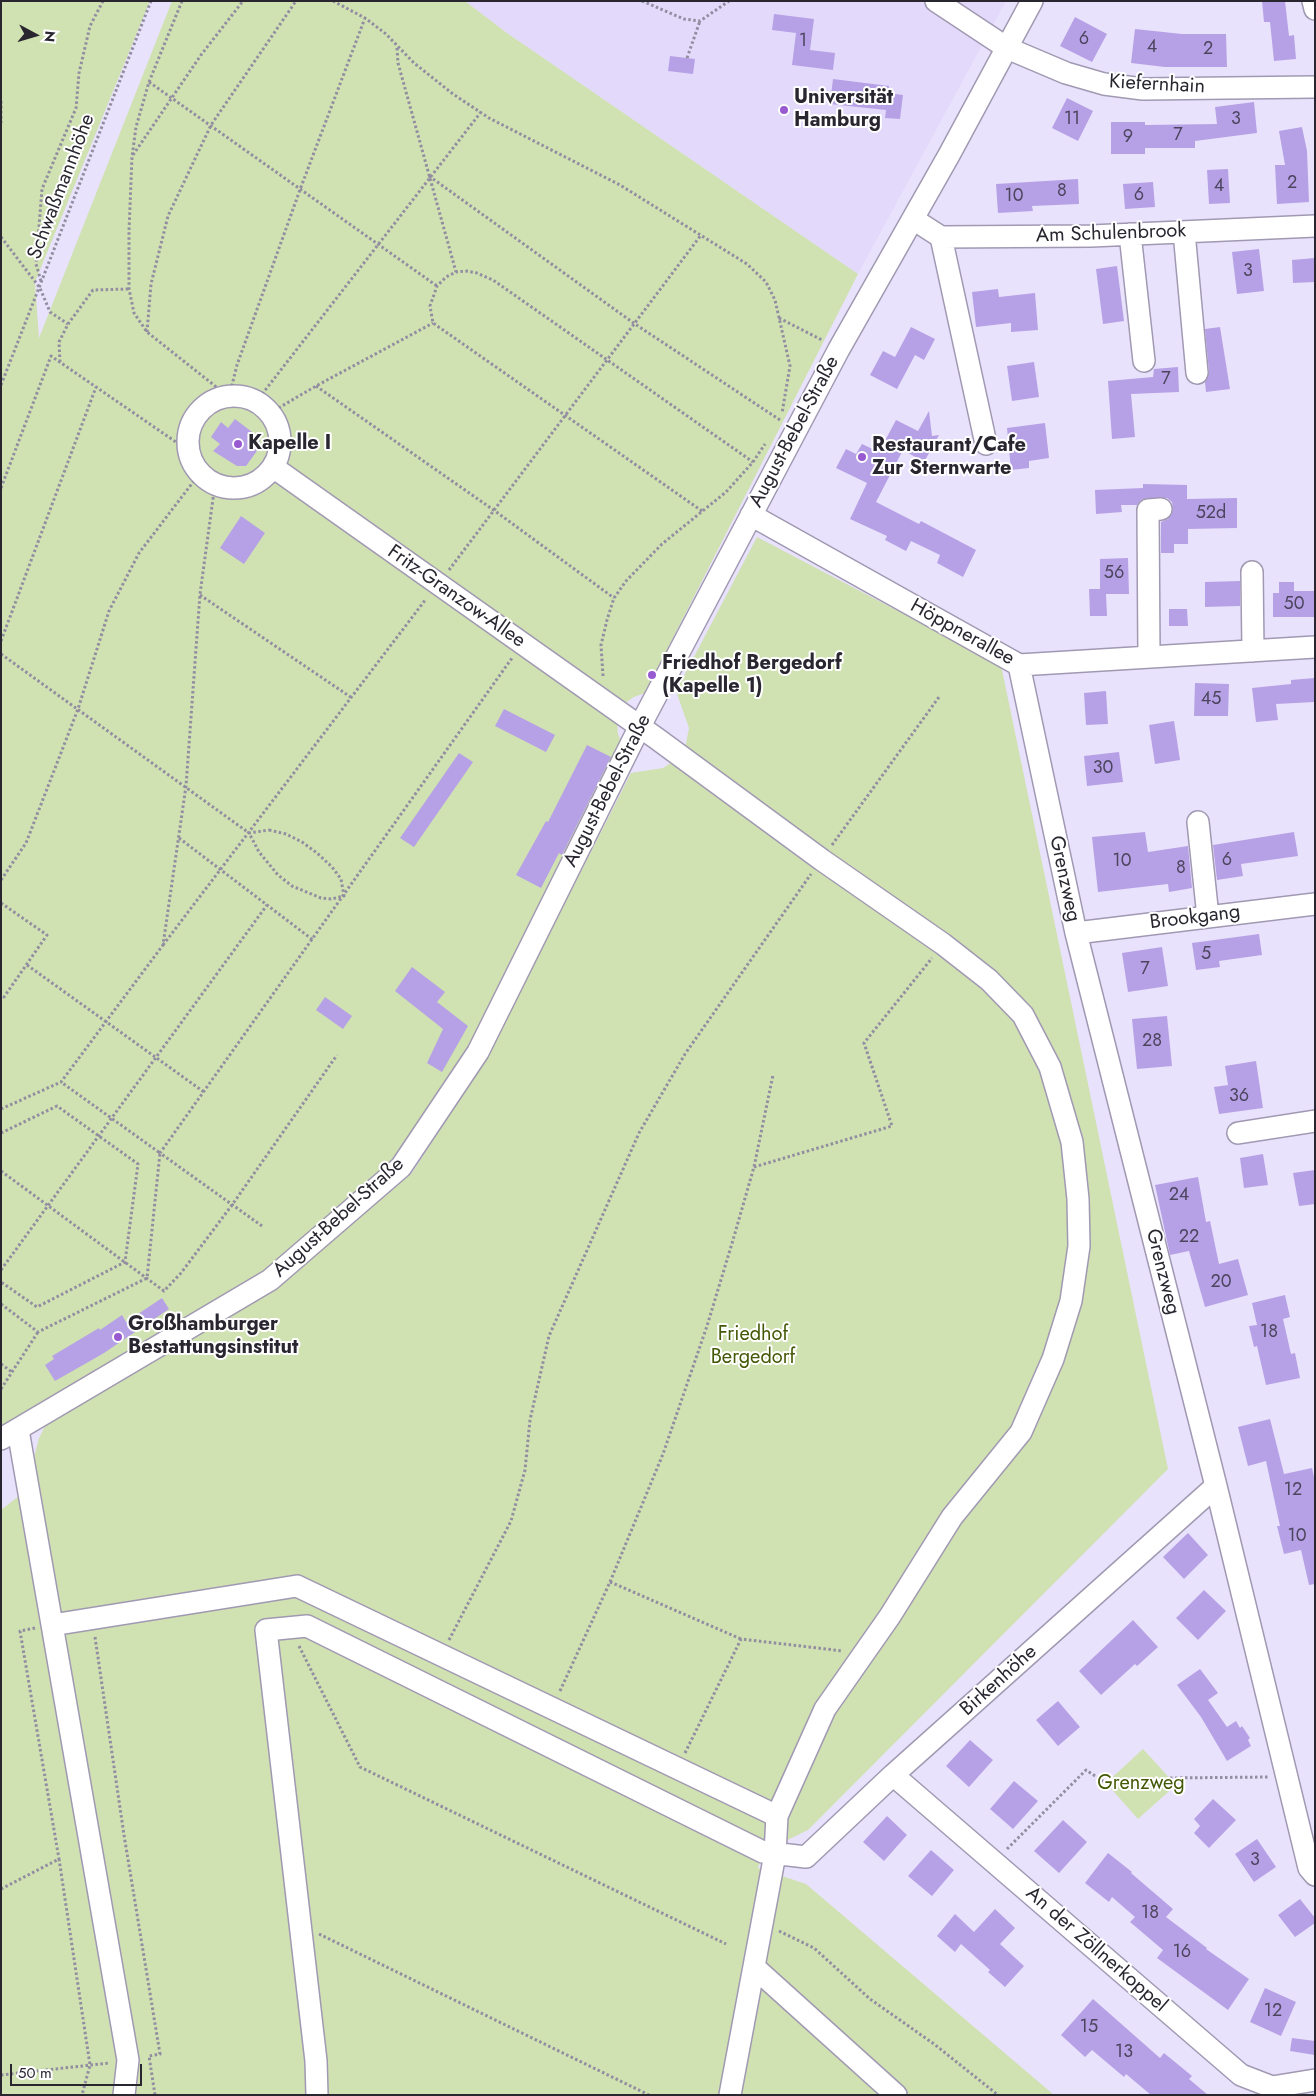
<!DOCTYPE html>
<html>
<head>
<meta charset="utf-8">
<style>
  body { margin:0 }
  #map { position:relative; width:1316px; height:2096px; overflow:hidden; background:#e9e2fc; font-family:Jost,sans-serif }
  canvas { display:block }
  .frame { position:absolute; inset:0; border:2px solid #292630; pointer-events:none }
  .north { position:absolute; left:10px; top:10px; width:50px; height:50px; -webkit-text-stroke:4px #fff; paint-order:stroke; rotate:96deg; font-size:14px; font-weight:700; line-height:20px; text-align:center; color:#292630 }
  .north::after { content:''; display:block; margin:auto; width:18px; height:22px; background:#292630; clip-path:polygon(50% 0,100% 100%,50% 72%,0 100%) }
  .scale { position:absolute; left:10px; top:2064px; width:132px; height:22px; box-sizing:border-box; border:2px solid #292630; border-top:0; padding-left:6px; font-size:15px; line-height:18px; white-space:nowrap; color:#292630; -webkit-text-stroke:4px #fff; paint-order:stroke }
</style>
</head>
<body>
<div id="map">
<canvas width="1316" height="2096"></canvas>
<div class="frame"></div>
<div class="north">N</div>
<div class="scale">50 m</div>
</div>
<script>
const ctx = document.querySelector('canvas').getContext('2d');
ctx.lineJoin = 'round';
function paint(path, color) { ctx.fillStyle = color; ctx.fill(path, 'evenodd'); }
const shape = rows => new Path2D(rows.map(r => 'M' + r).join(''));
function stroke(path, color, width, dash) { ctx.strokeStyle = color; ctx.lineWidth = width; ctx.lineCap = dash ? 'butt' : 'round'; ctx.setLineDash(dash || []); ctx.stroke(path); }
function label(font, color, halo, rows, align = 'center') {
  ctx.font = font + ' Jost,sans-serif'; ctx.lineWidth = 4; ctx.setLineDash([]); ctx.textBaseline = 'middle'; ctx.strokeStyle = halo; ctx.fillStyle = color; for (const [text, x, y, turn = 0] of rows) {
    ctx.save(); ctx.translate(x, y); ctx.rotate((+turn || 0) * Math.PI / 180); ctx.textAlign = isNaN(turn) ? turn : align; if (halo) ctx.strokeText(text, 0, 0); ctx.fillText(text, 0, 0); ctx.restore();
  }
}
paint(shape([
  [465,1,1006,1,858,274,507,33]
]), '#e3d9fb');
paint(shape([
  [1,1,150,1,35,282,39,338,172,1,465,1,507,33,858,274,645,693,634,697,625,703,619,713,617,723,618,734,622,744,469,1047,394,1161,261,1276,1,1428],
  [757,537,1001,665,1168,1469,808,1830,763,1852,758,1868,806,1884,1054,2095,1,2095,1,1510,29,1488,31,1469,39,1438,47,1422,270,1291,412,1173,485,1060,631,773,663,768,684,754,689,728,676,691],
  [1143,1749,1176,1785,1138,1819,1106,1783]
]), '#d0e1b2');
paint(shape([
  [1262,1,1285,1,1289,36,1294,35,1296,59,1274,61,1270,22,1264,22],
  [774,14,814,19,810,50,835,53,833,70,792,65,796,33,772,30],
  [1075,17,1107,34,1092,62,1060,46],
  [1135,29,1182,34,1226,34,1227,67,1165,67,1131,63],
  [670,56,695,59,693,74,668,71],
  [833,79,889,86,888,93,903,95,900,119,885,118,886,110,830,104],
  [1067,98,1093,111,1078,141,1052,128],
  [1254,102,1257,133,1195,141,1195,148,1145,148,1145,154,1111,154,1111,122,1145,122,1145,125,1217,124,1215,107],
  [1302,127,1307,151,1309,202,1277,204,1275,165,1285,165,1279,131],
  [1228,169,1230,203,1209,204,1207,170],
  [1078,179,1079,204,1032,206,1033,211,998,213,996,184],
  [1153,182,1155,207,1125,209,1123,184],
  [1259,249,1264,291,1237,294,1232,252],
  [1315,258,1315,282,1293,283,1292,260],
  [1117,266,1124,321,1103,324,1096,269],
  [998,289,999,297,1035,293,1038,330,1011,332,1011,323,976,327,972,292],
  [911,327,935,339,924,360,915,355,897,389,870,375,883,351,895,357],
  [1220,327,1230,389,1206,392,1205,382,1209,372,1205,329],
  [1034,362,1039,397,1012,401,1007,366],
  [1178,367,1179,392,1131,394,1135,437,1112,439,1108,381,1153,377,1154,369],
  [929,411,932,436,939,435,924,462,903,450,876,502,919,524,921,521,976,550,963,577,937,563,940,555,911,541,906,551,885,540,887,536,850,519,867,483,836,468,846,449,856,454,862,444,879,452,896,420,918,431],
  [235,419,252,432,250,434,260,441,257,446,259,448,246,466,237,466,213,451,220,444,211,437,221,422,228,428],
  [1045,423,1049,458,1029,461,1029,468,1011,470,1007,428],
  [1143,484,1187,485,1187,499,1237,498,1237,528,1188,529,1188,544,1174,544,1174,553,1161,553,1161,522,1168,519,1173,509,1172,502,1167,498,1147,498,1141,500,1137,505,1121,505,1122,512,1096,514,1095,490,1143,488],
  [241,516,265,533,244,564,220,548],
  [1128,558,1129,594,1106,594,1107,616,1090,616,1089,589,1100,589,1100,559],
  [1240,581,1240,606,1205,607,1205,582],
  [1279,582,1294,582,1294,591,1315,591,1315,617,1273,617,1273,593,1279,593],
  [1169,609,1187,609,1188,626,1169,626],
  [1315,678,1315,702,1276,704,1278,720,1256,722,1252,688,1291,684,1291,680],
  [1195,683,1229,684,1228,716,1194,716],
  [1106,691,1108,724,1086,725,1084,693],
  [504,709,555,735,546,752,495,726],
  [1174,721,1180,760,1155,764,1149,725],
  [587,745,611,757,562,855,559,853,541,888,516,875,546,821,548,822],
  [1119,752,1123,782,1087,786,1084,756],
  [459,753,473,762,414,847,400,838],
  [1145,832,1148,852,1188,846,1192,888,1169,892,1168,884,1098,892,1092,837],
  [1294,832,1298,856,1241,864,1243,876,1217,880,1213,845],
  [1259,934,1262,955,1219,961,1220,967,1196,970,1192,943],
  [1162,947,1168,986,1128,992,1122,953],
  [412,967,445,992,437,1002,468,1026,442,1072,427,1063,443,1029,395,991],
  [325,997,352,1016,343,1029,316,1010],
  [1167,1016,1172,1066,1137,1069,1132,1019],
  [1256,1061,1263,1108,1219,1114,1214,1087,1228,1085,1225,1066],
  [1263,1154,1268,1185,1244,1188,1240,1158],
  [1315,1170,1315,1204,1299,1206,1293,1173],
  [1198,1177,1206,1222,1210,1221,1219,1264,1238,1259,1248,1295,1205,1307,1189,1251,1170,1255,1155,1185],
  [1285,1295,1290,1317,1283,1319,1291,1354,1295,1353,1300,1378,1266,1385,1257,1346,1254,1347,1249,1326,1257,1325,1252,1303],
  [162,1298,169,1309,104,1353,55,1381,45,1365,54,1359,52,1356,99,1328,100,1330,122,1315,126,1322],
  [1270,1419,1284,1474,1312,1468,1315,1482,1315,1584,1309,1585,1301,1550,1284,1554,1277,1526,1280,1526,1266,1461,1248,1466,1238,1427],
  [1188,1533,1208,1555,1184,1579,1163,1557],
  [1204,1590,1226,1611,1198,1640,1176,1618],
  [1133,1620,1158,1647,1137,1666,1135,1664,1101,1695,1079,1671],
  [1200,1669,1218,1693,1208,1700,1227,1727,1236,1721,1240,1728,1242,1726,1250,1738,1248,1740,1251,1746,1227,1761,1201,1717,1177,1685],
  [1058,1701,1080,1727,1058,1746,1036,1720],
  [970,1740,993,1760,969,1787,946,1766],
  [1014,1781,1038,1801,1013,1829,990,1809],
  [1213,1799,1236,1820,1209,1848,1194,1833,1200,1826,1194,1819],
  [887,1816,907,1835,884,1861,863,1842],
  [1063,1820,1087,1842,1059,1873,1034,1851],
  [1257,1839,1276,1867,1254,1882,1235,1854],
  [931,1850,954,1870,932,1896,908,1876],
  [1108,1853,1132,1872,1131,1873,1173,1909,1166,1917,1207,1948,1206,1949,1249,1979,1228,2010,1157,1958,1163,1950,1130,1922,1135,1917,1112,1897,1109,1902,1085,1883],
  [1300,1899,1315,1918,1315,1923,1295,1937,1278,1915],
  [995,1909,1015,1928,1000,1944,1024,1966,1005,1987,988,1972,990,1970,961,1944,955,1952,937,1936,955,1914,974,1932],
  [1265,1988,1296,2002,1281,2036,1250,2022],
  [1093,1999,1160,2058,1164,2053,1192,2076,1189,2079,1208,2095,1151,2095,1126,2074,1124,2077,1092,2050,1085,2057,1061,2035],
  [1292,2038,1315,2041,1315,2055,1290,2051]
]), '#b7a1e6');
const minor = shape([
  [936,1,1007,48,1066,73,1104,84,1143,89,1315,87],
  [1313,1,1315,9],
  [913,219,941,237,1091,236,1315,226],
  [1184,232,1197,373],
  [1130,234,1144,361],
  [941,237,986,444],
  '188 442a46 46 0 1 1 92 0a46 46 0 1 1-92 0Z',
  [751,515,1019,665,1315,647],
  [1252,572,1253,651],
  [1149,657,1148,510,1161,509],
  [1019,665,1076,933,1216,1486,1309,1868,1315,1875],
  [1198,822,1208,917],
  [1076,933,1315,904],
  [1238,1133,1315,1121],
  [18,1430,128,2060,124,2095],
  [1,1439,270,1280,401,1167,478,1052,640,726,839,349,949,155,1032,1],
  [52,1625,297,1586,777,1816,825,1709,890,1616,952,1517,1021,1432,1053,1359,1071,1301,1079,1246,1078,1199,1072,1142,1050,1067,1023,1015,989,980,943,944,822,860,656,738,273,467],
  [893,1775,1241,2075,1272,2087,1315,2080],
  [754,1967,896,2095],
  [317,2095,316,2061,266,1630,307,1626,763,1852,806,1857,893,1775,1216,1486],
  [730,2095,775,1854,777,1816]
]);
stroke(minor, '#a199b2', 24);
stroke(shape([
  [182,1,149,82,136,127,132,157,129,231,129,289,134,313,147,332,229,397,237,365,301,187,365,18],
  [333,1,365,18,386,34,414,63,453,94,489,118,620,185,747,264,766,282,775,300,790,366,782,413],
  [642,1,684,19,700,21,729,1],
  [397,48,398,63,456,272],
  [687,58,700,21],
  [149,82,437,286],
  [1,101,1,123],
  [133,155,201,55,243,1],
  [429,176,635,324,780,420],
  [1,237,40,288,50,312,68,324],
  [41,281,36,264,42,189,76,108,79,73,90,26,103,1],
  [779,318,822,340],
  [147,332,151,284,168,216,211,125,296,1],
  [60,362,59,342,68,324,93,290,129,289],
  [1,385,151,1],
  [316,386,495,511,614,598],
  [256,402,481,112],
  [270,413,316,386,433,323],
  [1,488,51,356,189,451],
  [702,511,433,323,430,306,437,286,446,277,456,272,467,271,477,273,493,280,753,462],
  [449,570,701,235],
  [200,595,352,698],
  [1,641,96,387],
  [1,654,249,833],
  [603,676,601,645,607,620,614,598,626,581,662,544,726,492,753,462,765,444],
  [269,830,286,834,302,842,317,853,332,867,341,879,344,896,331,899,321,898,292,886,278,875,259,852,249,833,269,830],
  [179,838,313,940],
  [832,845,939,697],
  [1,880,26,843,78,709,109,611,139,553,200,473],
  [1,903,47,935,4,997,1,995],
  [163,945,426,599],
  [27,965,204,1092],
  [1,1109,61,1082,163,945,186,786,200,594,215,484],
  [1,1133,57,1106,138,1164,125,1262,37,1307,1,1282],
  [754,1167,892,1126,864,1043,932,958],
  [1,1171,164,1291,181,1273,232,1205,337,1055],
  [262,1226,160,1153,512,658],
  [1,1270,267,905],
  [1,1304,38,1332,147,1278,160,1153,61,1082],
  [1,1364,12,1372],
  [1,1389,38,1332],
  [610,1582,741,1639],
  [35,1628,20,1631,59,1859],
  [95,1637,124,1835,160,2054,149,2056,155,2095],
  [449,1640,511,1521,525,1470,530,1420,549,1336,639,1133,685,1054,811,874],
  [299,1646,360,1767,726,1944],
  [560,1691,610,1582,663,1454,707,1326,733,1240,754,1167,773,1075],
  [685,1753,741,1639,843,1651],
  [1170,1778,1268,1777],
  [1007,1849,1086,1770,1106,1783],
  [1,1889,59,1859,90,2065,82,2095],
  [779,1931,814,1948,870,1999,934,2044,998,2095],
  [319,1934,649,2095],
  [1,2075,109,2063]
]), '#928da0', 3, [2.5, 2.5]);
stroke(minor, '#fff', 21);
for (const [x, y, r, color] of [
  [784,110,5,"#985ad0"],
  [238,444,5,"#985ad0"],
  [862,457,5,"#985ad0"],
  [652,675,5,"#985ad0"],
  [118,1337,5,"#985ad0"]
]) { const dot = new Path2D(); dot.arc(x, y, r, 0, 2 * Math.PI); ctx.fillStyle = color; ctx.fill(dot); stroke(dot, '#fff', 2); }
label('18px', '#4c455e', null, [
  ["6",1084,40],
  ["1",803,42],
  ["4",1152,48],
  ["2",1208,50],
  ["11",1072,120],
  ["3",1236,120],
  ["7",1178,136],
  ["9",1128,138],
  ["2",1292,184],
  ["4",1219,187],
  ["8",1062,192],
  ["6",1139,196],
  ["10",1014,197],
  ["3",1248,272],
  ["7",1166,380],
  ["52d",1211,514],
  ["56",1114,574],
  ["50",1294,605],
  ["45",1211,700],
  ["30",1103,769],
  ["6",1227,861],
  ["10",1122,862],
  ["8",1181,869],
  ["5",1206,955],
  ["7",1145,970],
  ["28",1152,1042],
  ["36",1239,1097],
  ["24",1179,1196],
  ["22",1189,1238],
  ["20",1221,1283],
  ["18",1269,1333],
  ["12",1293,1491],
  ["10",1297,1537],
  ["3",1255,1861],
  ["18",1150,1914],
  ["16",1182,1953],
  ["12",1273,2012],
  ["15",1089,2028],
  ["13",1124,2053]
]);
label('20px', '#292630', '#fff', [
  ["Kiefernhain",1157,85,3],
  ["Schwaßmannhöhe",62,187,-69],
  ["Am Schulenbrook",1111,234,-2],
  ["August-Bebel-Straße",795,432,-62],
  ["Fritz-Granzow-Allee",456,597,35],
  ["Höppnerallee",962,633,29],
  ["August-Bebel-Straße",608,791,-63],
  ["Grenzweg",1064,879,78],
  ["Brookgang",1195,918,-7],
  ["August-Bebel-Straße",339,1218,-42],
  ["Grenzweg",1162,1272,76],
  ["Birkenhöhe",999,1681,-42],
  ["An der Zöllnerkoppel",1096,1950,41]
]);
label('bold 20px', '#292630', '#fff', [
  ["Universität",794,98],
  ["Hamburg",794,121],
  ["Kapelle I",248,444],
  ["Restaurant/Cafe",872,446],
  ["Zur Sternwarte",872,469],
  ["Friedhof Bergedorf",662,664],
  ["(Kapelle 1)",662,687],
  ["Großhamburger",128,1325],
  ["Bestattungsinstitut",128,1348]
], 'left');
label('20px', '#445906', '#fff', [
  ["Friedhof",753,1335],
  ["Bergedorf",753,1358],
  ["Grenzweg",1141,1784]
]);
</script>
</body>
</html>
